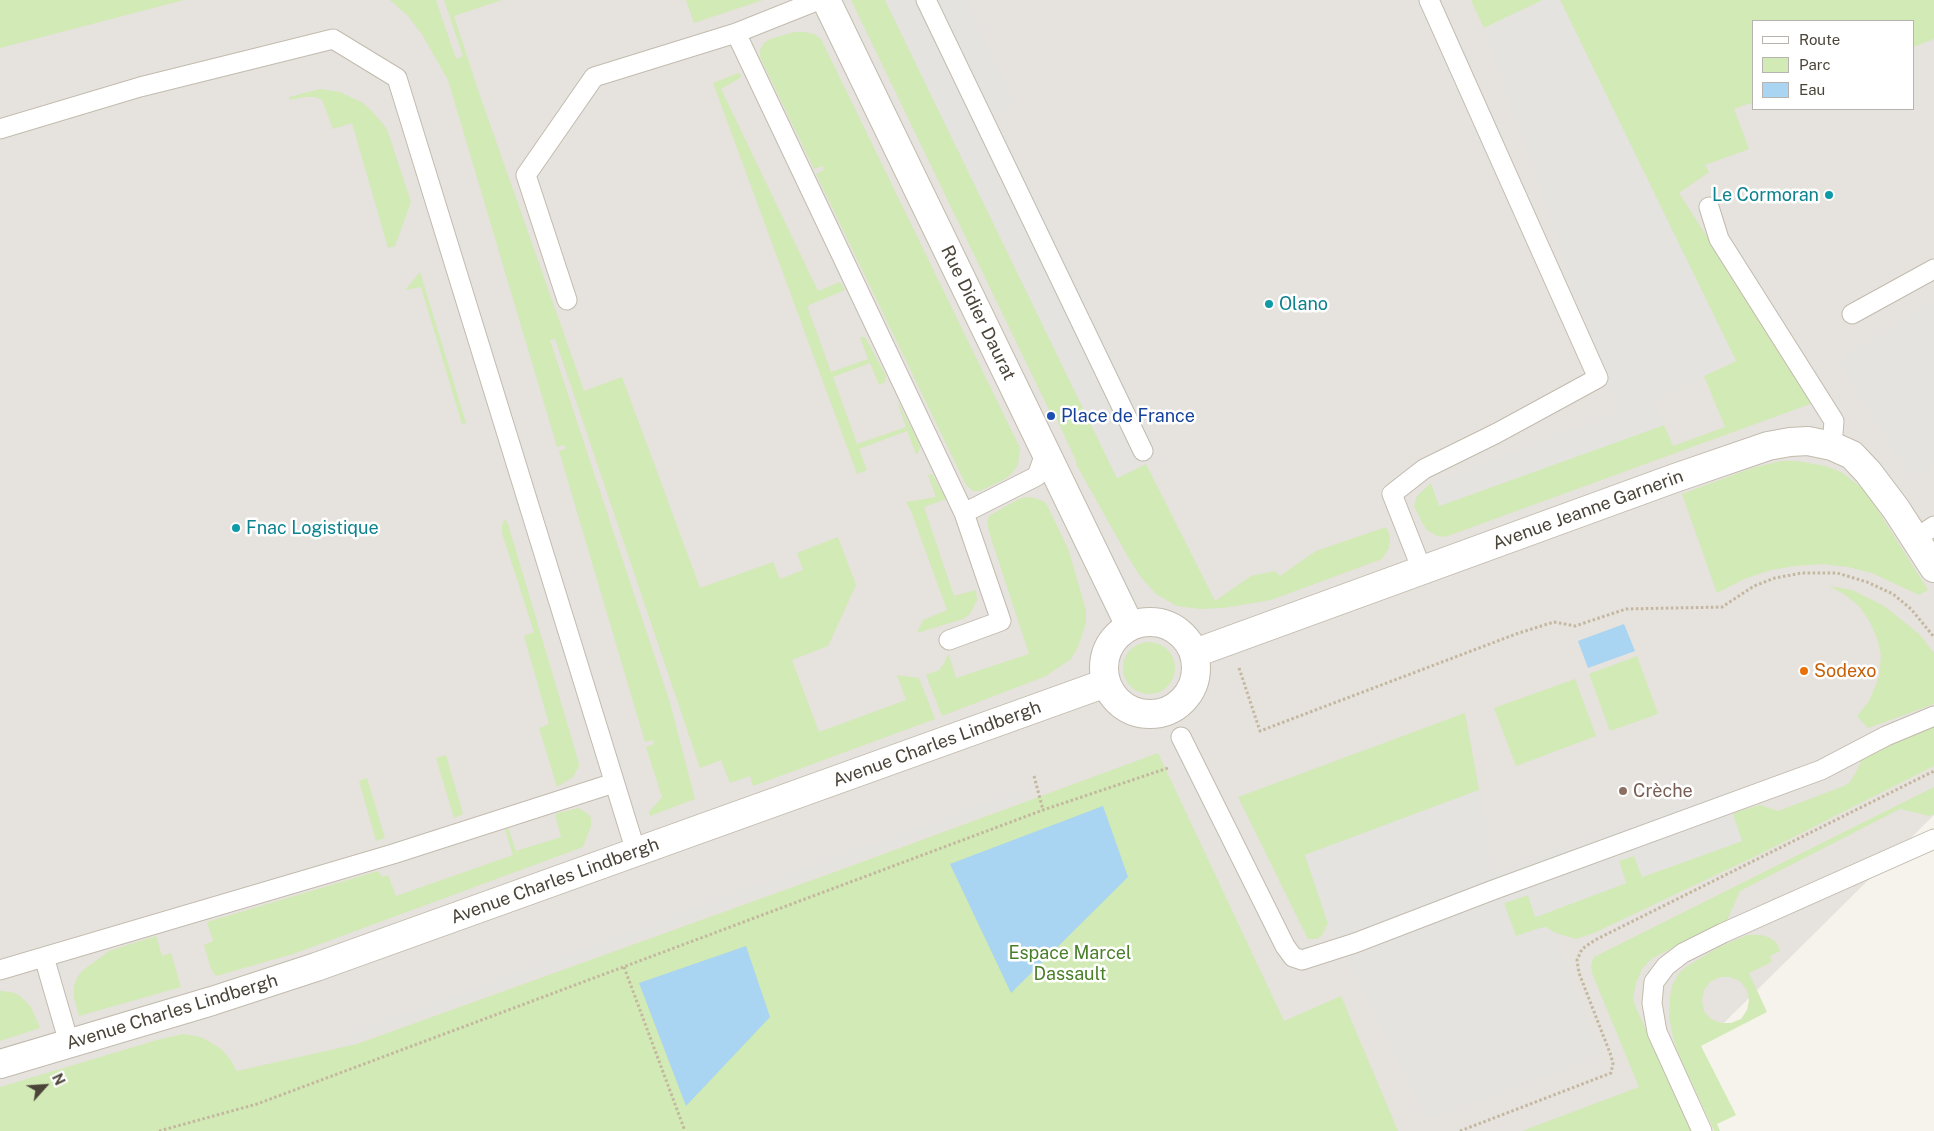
<!DOCTYPE html>
<html>
<head>
<meta charset="utf-8">
<style>
  body { margin:0 }
  #map { position:relative; width:1934px; height:1131px; overflow:hidden; background:#f6f3ec; font-family:"Public Sans",sans-serif }
  canvas { display:block }
  .legend { position:absolute; left:1752px; top:20px; width:162px; height:90px; box-sizing:border-box; background:#fff; border:1px solid #b7b4b0; margin:0; padding:6px 9px; list-style:none; font-size:15px; color:#4b4439 }
  .legend li { display:flex; align-items:center; gap:10px; height:25px }
  .legend b { width:25px; border:1px solid #b7b4b0 }
  .north { position:absolute; left:20px; top:1061px; width:50px; height:50px; -webkit-text-stroke:4px #fff; paint-order:stroke; rotate:64deg; font-size:14px; font-weight:700; line-height:20px; text-align:center; color:#4b4439 }
  .north::after { content:''; display:block; margin:auto; width:18px; height:22px; background:#4b4439; clip-path:polygon(50% 0,100% 100%,50% 72%,0 100%) }
</style>
</head>
<body>
<div id="map">
<canvas width="1934" height="1131"></canvas>
<ul class="legend">
<li><b style="height:6px;background:#fff"></b>Route</li>
<li><b style="height:14px;background:#d2eab5"></b>Parc</li>
<li><b style="height:14px;background:#a9d4f2"></b>Eau</li>
</ul>
<div class="north">N</div>
</div>
<script>
const ctx = document.querySelector('canvas').getContext('2d');
ctx.lineJoin = 'round';
function paint(path, color) { ctx.fillStyle = color; ctx.fill(path, 'evenodd'); }
const shape = rows => new Path2D(rows.map(r => 'M' + r).join(''));
function stroke(path, color, width, dash) { ctx.strokeStyle = color; ctx.lineWidth = width; ctx.lineCap = dash ? 'butt' : 'round'; ctx.setLineDash(dash || []); ctx.stroke(path); }
function label(font, color, halo, rows, align = 'center') {
  ctx.font = font + ' "Public Sans",sans-serif'; ctx.lineWidth = 5; ctx.setLineDash([]); ctx.textBaseline = 'middle'; ctx.strokeStyle = halo; ctx.fillStyle = color; for (const [text, x, y, turn = 0] of rows) {
    ctx.save(); ctx.translate(x, y); ctx.rotate((+turn || 0) * Math.PI / 180); ctx.textAlign = isNaN(turn) ? turn : align; if (halo) ctx.strokeText(text, 0, 0); ctx.fillText(text, 0, 0); ctx.restore();
  }
}
paint(shape([
  [0,0,1934,0,1934,815,1639,1107,1646,1131,0,1131],
  [1753,21,1913,21,1913,109,1753,109]
]), '#e6e2dd');
paint(shape([
  [0,0,184,0,0,48],
  [390,0,436,0,456,59,463,56,444,0,502,0,454,16,479,93,584,391,622,377,700,588,773,562,780,579,803,570,797,553,838,537,856,585,828,646,792,660,819,732,906,700,897,675,919,678,935,719,753,786,750,776,730,783,721,760,700,768,555,339,550,340,670,703,695,799,650,816,649,812,662,797,646,747,654,744,653,740,645,742,559,451,566,449,564,445,557,447,448,80,423,36,409,17],
  [686,0,763,0,694,23],
  [851,0,885,0,1117,478,1146,464,1215,601,1251,576,1275,571,1280,576,1316,551,1386,527,1390,536,1389,548,1382,559,1271,600,1223,608,1200,609,1177,606,1156,594,1140,576,1127,555,1076,464,1077,463,1053,411,1050,412],
  [1471,0,1543,0,1484,28],
  [1560,0,1934,0,1934,39,1913,47,1913,21,1753,21,1753,105,1750,103,1734,109,1749,149,1705,165,1709,172,1679,193,1813,403,1445,537,1437,536,1427,530,1423,524,1414,506,1417,496,1431,483,1439,506,1664,425,1673,446,1725,427,1704,376,1736,361],
  [794,32,804,32,814,34,821,39,1020,448,1018,465,1011,474,1005,479,980,491,973,491,966,485,816,174,824,170,823,166,814,169,760,57,760,50,764,43,770,39],
  [738,73,741,75,740,78,721,89,818,291,840,282,845,290,807,306,831,372,868,359,860,337,865,337,886,376,885,382,879,385,870,363,833,377,857,444,906,427,898,404,899,404,920,445,919,452,916,454,907,431,859,449,867,470,857,474,713,83],
  [320,89,340,92,363,103,372,111,387,129,411,202,395,246,388,248,352,123,333,129,322,100,315,97,305,97,289,100,289,97],
  [420,272,466,423,462,424,421,287,405,290],
  [1781,461,1797,461,1825,466,1841,472,1865,490,1928,590,1919,595,1872,573,1848,567,1822,564,1795,566,1771,570,1744,579,1717,593,1682,494,1752,468],
  [932,474,946,499,924,507,954,596,976,590,977,600,970,614,963,619,917,633,923,620,947,610,911,511,906,502,936,497,928,475],
  [1028,497,1038,499,1046,503,1069,551,1086,611,1086,623,1078,647,1071,659,1046,676,942,716,926,675,939,670,945,662,947,656,949,655,956,678,1029,654,989,532,987,522,989,516,994,513,1019,499],
  [505,519,508,524,578,760,579,766,573,777,557,787,539,728,549,724,524,636,534,632,502,533,502,525],
  [1829,586,1852,590,1884,606,1919,634,1934,653,1934,704,1868,728,1857,716,1869,701,1879,677,1881,656,1878,641,1870,622,1859,606,1844,594],
  '1123 668a26 26 0 1 1 52 0a26 26 0 1 1-52 0Z',
  [1637,656,1658,714,1610,731,1589,674],
  [1575,679,1596,736,1516,766,1494,708],
  [1465,713,1479,790,1305,855,1328,923,1322,935,1317,939,1308,939,1238,797],
  [1934,726,1934,766,1758,855,1594,933,1576,939,1553,932,1550,929,1540,928,1516,937,1507,913,1370,950,1528,895,1536,917,1626,883,1619,861,1634,855,1642,877,1742,841,1734,819,1734,814,1736,812,1760,805,1778,811,1844,786,1850,782,1855,774,1865,753],
  [1158,753,1284,1021,1341,996,1398,1131,0,1131,0,1087,157,1040,183,1034,201,1037,220,1048,230,1059,237,1071,357,1044,843,869],
  [446,755,463,814,454,818,436,758],
  [367,778,385,838,376,841,359,781],
  [1934,787,1934,814,1930,816,1900,809,1740,891,1727,920,1651,959,1642,969,1636,983,1633,998,1636,1008,1692,1131,1522,1131,1639,1087,1592,973,1591,965,1594,957],
  [578,808,587,813,591,818,591,826,583,847,293,954,216,976,211,969,204,945,213,941,207,922,378,871,382,877,388,875,396,896,513,855,505,829,508,828,516,851,561,837,555,814],
  [1747,935,1760,935,1768,937,1776,942,1780,951,1770,956,1772,962,1749,973,1767,1012,1701,1046,1736,1115,1717,1124,1720,1131,1714,1131,1679,1056,1673,1037,1669,1018,1670,997,1672,986,1679,973,1686,967,1719,947],
  [1720,977,1730,977,1740,981,1747,990,1749,1000,1747,1010,1741,1019,1731,1023,1721,1023,1711,1019,1704,1011,1702,1001,1704,990,1710,982],
  [156,936,162,956,171,953,181,987,79,1016,74,998,74,986,77,978,82,971,109,951],
  [0,991,11,992,19,995,31,1007,40,1028,0,1041]
]), '#d2eab5');
paint(shape([
  [885,0,966,0,1015,103,994,113,1160,457,1117,478],
  [1543,0,1560,0,1736,361,1652,400,1664,425,1439,506,1431,483,1618,412,1484,28],
  [1934,301,1934,464,1912,478,1837,362],
  [1479,790,1494,873,1725,791,1742,841,1642,877,1634,856,1619,861,1626,883,1535,917,1528,895,1504,903,1516,936,1540,928,1546,927,1553,932,1600,1055,1426,1120,1356,974,1328,923,1305,855],
  [1019,791,1022,800,356,1041,353,1032]
]), '#e5e3e0');
paint(shape([
  [1624,624,1635,651,1588,668,1578,641],
  [1103,806,1128,877,1011,993,950,864],
  [746,946,770,1017,686,1106,639,983]
]), '#a9d4f2');
const lane = shape([
  [926,0,1143,451],
  [736,33,964,513,1001,621,949,640],
  [0,129,140,87,333,39,397,78,636,852],
  [1709,207,1719,239,1834,421,1832,446],
  [567,300,526,175,594,77,736,33,819,0],
  [1852,314,1934,269],
  [964,513,1037,476,1046,451],
  [1915,539,1934,526],
  [1422,570,1392,494,1424,469,1497,433,1598,378,1429,0],
  [1181,737,1285,946,1293,957,1302,960,1355,943,1493,890,1821,770,1886,736,1934,716],
  [44,957,69,1043],
  [0,970,393,854,614,783],
  [1702,1131,1657,1032,1652,1003,1654,982,1666,966,1683,953,1723,933,1934,839]
]);
const street = shape([
  [826,0,1130,626],
  '1104 668a46 46 0 1 1 92 0a46 46 0 1 1-92 0Z',
  [1195,653,1675,478,1768,446,1790,442,1808,441,1832,446,1852,455,1868,472,1896,509,1934,568],
  [0,1064,212,1001,316,967,1106,683]
]);
stroke(lane, '#c2bbae', 21);
stroke(street, '#c2bbae', 30);
stroke(shape([
  [1239,668,1260,731,1516,634,1554,622,1575,626,1626,609,1722,607,1754,586,1775,578,1802,573,1837,573,1867,582,1893,594,1911,609,1934,637],
  [1034,776,1043,810],
  [624,967,685,1131],
  [159,1131,257,1104,1043,810,1168,768],
  [1460,1131,1611,1073,1613,1063,1610,1053,1579,973,1577,960,1582,949,1595,940,1934,771]
]), '#c4b79f', 3, [2.5, 2.5]);
stroke(lane, '#fff', 19);
stroke(street, '#fff', 28);
for (const [x, y, r, color] of [
  [1829,195,5,"#0f9aa8"],
  [1269,304,5,"#0f9aa8"],
  [1051,416,5,"#1a4fb4"],
  [236,528,5,"#0f9aa8"],
  [1804,671,5,"#e8710a"],
  [1623,791,5,"#8d6e63"]
]) { const dot = new Path2D(); dot.arc(x, y, r, 0, 2 * Math.PI); ctx.fillStyle = color; ctx.fill(dot); stroke(dot, '#fff', 2); }
label('18px', '#0d838f', '#fff', [
  ["Le Cormoran",1819,195,"right"],
  ["Olano",1279,304],
  ["Fnac Logistique",246,528]
], 'left');
label('18px', '#4b4439', '#fff', [
  ["Rue Didier Daurat",978,313,64],
  ["Avenue Jeanne Garnerin",1588,510,-20],
  ["Avenue Charles Lindbergh",937,744,-20],
  ["Avenue Charles Lindbergh",555,881,-20],
  ["Avenue Charles Lindbergh",172,1012,-17]
]);
label('18px', '#164399', '#fff', [
  ["Place de France",1061,416]
], 'left');
label('18px', '#c56008', '#fff', [
  ["Sodexo",1814,671]
], 'left');
label('18px', '#785e54', '#fff', [
  ["Crèche",1633,791]
], 'left');
label('18px', '#4a7f2a', '#fff', [
  ["Espace Marcel",1070,953],
  ["Dassault",1070,974]
]);
</script>
</body>
</html>
